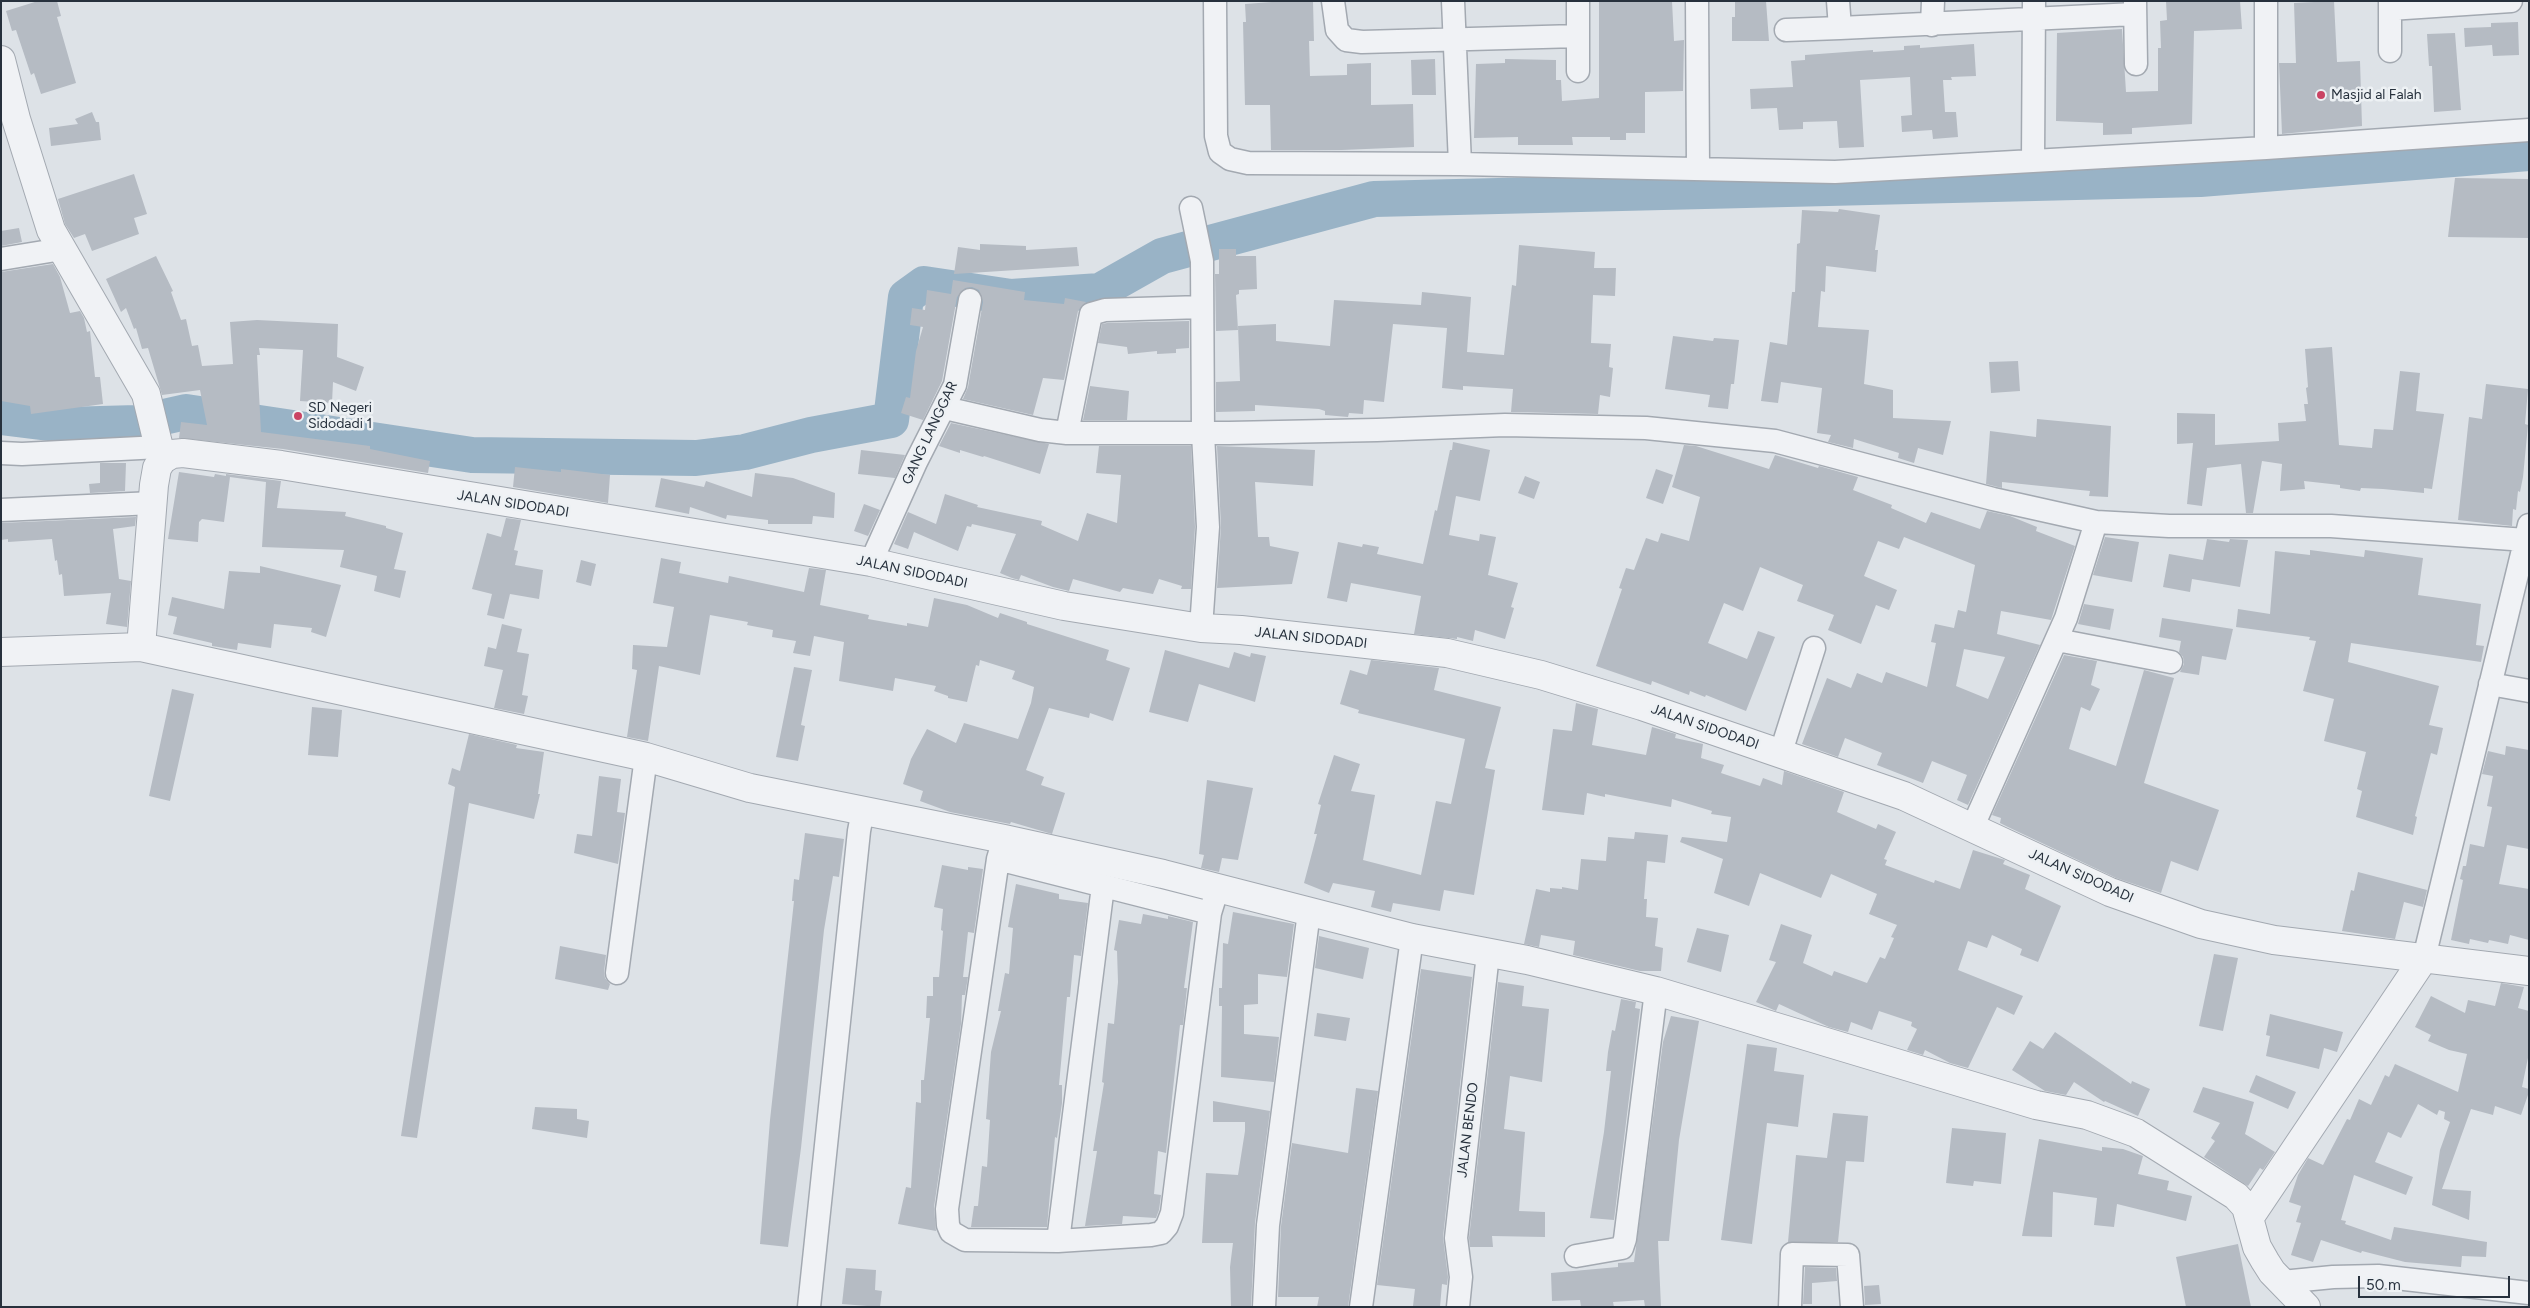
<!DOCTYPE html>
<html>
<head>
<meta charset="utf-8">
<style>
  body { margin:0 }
  #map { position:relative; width:2530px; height:1308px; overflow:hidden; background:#dde2e7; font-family:Figtree,sans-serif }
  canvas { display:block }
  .frame { position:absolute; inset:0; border:2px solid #27313d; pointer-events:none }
  .scale { position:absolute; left:2358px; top:1276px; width:152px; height:22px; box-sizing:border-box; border:2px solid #27313d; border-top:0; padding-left:6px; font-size:15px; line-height:18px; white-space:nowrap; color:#27313d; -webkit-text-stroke:4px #edf1f4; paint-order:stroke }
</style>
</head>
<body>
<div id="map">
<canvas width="2530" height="1308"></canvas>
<div class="frame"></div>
<div class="scale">50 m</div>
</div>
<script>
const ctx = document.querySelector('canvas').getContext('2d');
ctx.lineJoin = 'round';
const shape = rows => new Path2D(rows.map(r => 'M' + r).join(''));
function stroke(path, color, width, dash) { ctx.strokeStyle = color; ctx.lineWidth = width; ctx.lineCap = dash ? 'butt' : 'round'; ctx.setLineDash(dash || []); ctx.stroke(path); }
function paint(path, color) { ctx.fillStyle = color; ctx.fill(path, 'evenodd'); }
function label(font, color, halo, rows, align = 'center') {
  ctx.font = font + ' Figtree,sans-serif'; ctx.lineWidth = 5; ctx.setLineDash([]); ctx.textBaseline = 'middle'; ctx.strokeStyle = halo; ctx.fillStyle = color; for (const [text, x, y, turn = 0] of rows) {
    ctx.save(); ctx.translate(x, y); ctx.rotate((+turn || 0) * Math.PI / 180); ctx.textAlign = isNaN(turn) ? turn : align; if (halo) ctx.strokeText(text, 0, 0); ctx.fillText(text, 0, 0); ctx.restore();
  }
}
stroke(shape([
  [1,417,65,425,137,423,186,412,472,455,696,458,745,452,811,435,891,420,906,297,924,284,1011,297,1100,291,1162,256,1374,199,2200,179,2529,153]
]), '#99b3c6', 36);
paint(shape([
  [38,1,57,1,61,16,57,17,76,83,41,94,34,73,31,75,16,30,12,31,6,11],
  [1285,1,1313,1,1314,41,1309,41,1310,76,1347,75,1347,64,1371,63,1371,105,1413,104,1414,147,1342,150,1271,150,1270,105,1245,105,1243,22,1246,22,1245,4],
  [1599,1,1672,1,1674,41,1684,40,1683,91,1645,92,1645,133,1626,133,1626,140,1610,140,1610,137,1572,137,1573,145,1518,145,1518,137,1474,138,1476,64,1505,63,1505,59,1556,60,1556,80,1561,80,1562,101,1599,98],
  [1735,1,1766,1,1769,41,1732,41,1732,17,1735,17],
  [2166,1,2240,1,2242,29,2194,31,2192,124,2132,128,2132,134,2103,135,2103,123,2056,121,2057,33,2122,29,2126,92,2158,91,2158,48,2161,48,2160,21,2167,20],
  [2334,1,2337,62,2360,61,2362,126,2282,134,2279,63,2296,63,2294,3],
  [2518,22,2519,55,2493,56,2492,45,2465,47,2464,28,2491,27,2491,23],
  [2455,33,2461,110,2434,112,2432,66,2429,66,2427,34],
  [1974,44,1976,76,1951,77,1952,80,1943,80,1945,112,1956,112,1958,137,1933,139,1932,130,1902,132,1901,116,1912,115,1910,77,1860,80,1864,147,1839,148,1837,121,1803,122,1803,129,1779,130,1777,108,1751,109,1750,89,1793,87,1791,61,1805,60,1805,55,1873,50,1873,52,1904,50,1904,46,1920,45,1920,48],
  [1435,59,1436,95,1412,95,1411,60],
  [92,112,96,122,99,122,101,140,51,146,49,128,78,124,75,119],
  [134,174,147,214,134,218,139,234,92,251,85,234,74,238,65,224,58,199],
  [2455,178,2529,179,2529,238,2448,237],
  [1839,209,1880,215,1875,250,1878,250,1876,272,1826,266,1825,292,1821,291,1818,327,1869,330,1864,384,1893,390,1893,418,1951,421,1943,455,1918,448,1914,463,1898,458,1899,453,1854,439,1853,448,1828,442,1831,435,1817,433,1822,388,1781,382,1778,403,1761,401,1770,342,1787,345,1792,292,1795,292,1797,244,1800,243,1802,210,1838,212],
  [19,228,22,242,1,246,1,231],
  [980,244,1026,246,1026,250,1077,247,1079,266,954,274,958,247,980,250],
  [1519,245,1595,252,1594,268,1616,268,1615,296,1593,295,1591,343,1611,344,1609,367,1613,368,1610,397,1600,395,1598,414,1511,412,1513,389,1463,386,1463,390,1442,388,1447,328,1393,324,1384,402,1364,400,1363,414,1349,413,1348,417,1325,415,1325,411,1319,409,1255,405,1255,411,1216,412,1216,382,1240,381,1238,326,1276,324,1276,341,1330,346,1334,300,1421,305,1422,292,1471,297,1467,352,1504,355,1512,285,1516,286],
  [1219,249,1236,249,1236,256,1256,256,1257,289,1239,290,1239,294,1236,295,1238,330,1216,331,1215,274,1219,274],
  [156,256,173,291,171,292,181,320,186,319,192,346,198,345,202,366,233,364,230,322,257,320,338,324,337,357,364,367,356,391,333,382,332,403,300,401,303,350,259,348,260,355,257,355,261,432,370,446,370,449,430,461,428,473,283,449,179,438,181,422,207,425,200,390,162,395,148,348,142,349,136,328,134,329,126,308,121,312,106,279],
  [53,264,60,277,70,313,80,311,84,318,87,332,90,331,95,377,100,377,103,404,31,414,30,406,1,401,1,272],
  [953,280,1025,292,1024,300,1064,304,1065,298,1086,302,1078,311,1064,380,1043,378,1033,415,963,399,968,387,983,302,979,290,972,287,965,288,957,297,942,381,923,420,901,413,906,397,910,398,916,351,923,327,910,325,912,308,925,310,927,290,951,294],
  [1189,321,1189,348,1176,349,1176,353,1157,354,1157,351,1128,354,1127,347,1098,343,1102,324,1107,323],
  [1673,336,1713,341,1714,338,1739,340,1734,384,1731,384,1728,409,1708,407,1710,395,1665,389],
  [2332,347,2339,445,2372,448,2374,429,2393,430,2400,371,2420,373,2416,411,2444,414,2432,489,2424,488,2424,493,2383,489,2361,488,2360,491,2340,488,2340,485,2304,481,2305,489,2280,491,2282,464,2262,461,2253,513,2246,513,2241,464,2207,468,2202,506,2187,504,2193,443,2177,444,2177,413,2215,414,2215,445,2279,441,2278,423,2306,421,2304,404,2308,404,2306,388,2308,387,2305,349],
  [2018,361,2020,391,1991,393,1989,362],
  [2486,384,2528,389,2525,424,2528,425,2523,477,2520,492,2518,491,2516,510,2513,509,2512,526,2458,520,2469,417,2482,419],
  [1090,386,1129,391,1127,420,1083,420],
  [2037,419,2111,426,2108,497,2089,496,2090,491,2002,482,2002,488,1986,484,1990,431,2036,437],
  [951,423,1049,444,1040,474,984,456,983,457,960,450,960,453,939,446],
  [1453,442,1490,450,1480,501,1456,496,1449,535,1479,541,1480,534,1496,537,1488,575,1518,583,1511,607,1514,608,1505,639,1475,630,1473,641,1457,637,1457,639,1414,634,1421,596,1351,583,1347,602,1327,598,1338,542,1362,547,1363,544,1379,547,1377,554,1423,564,1435,510,1437,511,1450,450,1452,450],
  [1684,445,1696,446,1769,469,1775,455,1818,468,1819,466,1858,477,1853,490,1892,505,1891,508,1926,523,1931,512,1980,529,1987,511,2010,516,2037,527,2036,531,2075,546,2051,620,2001,611,1997,634,2040,645,1968,805,1957,800,1967,775,1932,761,1923,783,1877,765,1882,753,1845,738,1838,757,1802,744,1827,678,1851,688,1857,673,1882,683,1886,672,1927,687,1936,643,1931,642,1935,624,1954,628,1958,610,1966,612,1975,565,1904,537,1899,549,1878,541,1864,576,1897,590,1889,610,1876,605,1861,644,1828,630,1834,615,1797,601,1803,585,1760,567,1743,611,1724,603,1708,643,1747,659,1758,631,1775,637,1746,711,1706,695,1705,697,1690,691,1689,695,1652,681,1651,685,1596,666,1622,589,1619,588,1626,568,1634,570,1646,538,1658,542,1661,533,1689,541,1700,497,1672,487],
  [1964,649,2005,657,1988,699,1956,686],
  [1099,446,1191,446,1195,527,1191,589,1181,589,1182,586,1159,579,1153,594,1123,588,1120,592,1073,579,1069,591,1053,587,1021,575,1019,580,1012,578,1000,573,1016,534,972,524,971,527,967,526,958,551,914,532,908,549,894,544,908,512,936,524,945,494,978,505,977,507,1042,521,1041,525,1078,541,1087,513,1117,523,1121,475,1096,473],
  [1217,446,1315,450,1313,486,1255,482,1258,537,1269,537,1270,546,1299,552,1292,584,1217,588,1221,526],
  [861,450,905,455,895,478,858,474],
  [100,463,126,463,125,491,90,493,89,484,100,483],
  [515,467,561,472,561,469,610,475,608,503,513,487],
  [1656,469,1673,475,1663,504,1646,498],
  [179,472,214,477,215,474,226,476,226,474,281,481,277,508,346,512,345,516,386,526,386,528,403,533,394,569,406,571,400,598,374,591,377,576,340,567,344,550,262,547,266,482,230,477,224,522,202,519,199,522,198,542,168,539],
  [755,473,793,478,835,493,834,518,813,516,812,524,768,524,768,520,727,515,726,519,690,507,689,514,655,507,661,478,704,487,706,481,752,497],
  [1525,476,1540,482,1534,499,1518,493],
  [864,504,880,510,868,536,854,531],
  [136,517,135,526,113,529,119,579,131,581,127,627,106,624,111,593,64,596,62,574,59,575,57,560,55,561,52,539,8,542,8,539,1,540,1,523],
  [506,518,521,520,514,550,518,551,515,565,543,570,539,599,510,594,504,619,487,615,492,594,472,589,487,533,501,537],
  [2105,537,2139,542,2132,582,2093,575],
  [2207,539,2229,542,2230,539,2248,540,2240,587,2192,579,2190,592,2163,587,2169,554,2203,560],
  [2310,550,2364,557,2365,550,2423,558,2418,595,2481,604,2476,645,2484,646,2481,662,2351,643,2348,662,2439,686,2429,725,2443,728,2437,755,2431,753,2415,816,2417,817,2413,835,2356,817,2362,791,2357,789,2366,752,2324,741,2334,699,2303,691,2316,641,2309,640,2310,637,2236,627,2238,609,2270,614,2275,551,2310,555],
  [661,558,681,562,679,573,728,583,729,576,804,592,809,568,826,570,820,605,869,615,868,619,907,626,907,623,928,627,934,598,967,605,998,618,1000,613,1027,622,1027,624,1109,650,1106,660,1130,668,1113,721,1090,713,1089,718,1049,708,1026,770,1044,777,1041,785,1065,793,1052,834,1011,822,1010,824,950,812,920,801,923,791,903,784,911,759,927,729,956,743,964,723,1018,739,1031,703,1034,687,1012,679,1015,671,980,660,979,666,976,665,967,702,948,698,948,696,934,691,936,686,895,678,893,691,839,681,844,642,814,636,810,656,793,653,796,641,772,637,773,630,747,625,748,622,710,615,700,675,659,666,648,741,627,737,637,670,632,669,633,645,667,647,674,607,653,603],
  [581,560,596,564,591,586,576,582],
  [260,566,341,585,326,637,311,632,312,628,274,624,271,648,238,643,237,650,212,646,212,643,173,634,177,617,168,615,172,597,224,609,229,571,260,573],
  [2084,604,2114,609,2110,630,2078,624],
  [2162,618,2233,629,2226,660,2202,656,2199,675,2180,672,2184,664,2183,657,2179,652,2181,641,2159,637],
  [502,624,522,629,517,652,529,654,522,695,528,696,524,714,494,708,503,670,484,666,488,647,496,649],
  [1165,650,1229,668,1234,652,1250,657,1251,653,1266,656,1255,702,1199,684,1188,722,1149,712],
  [2064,655,2097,661,2091,685,2100,689,2090,711,2081,707,2069,749,2116,766,2144,670,2174,678,2144,783,2219,810,2198,871,2171,861,2161,893,2116,878,2008,827,2000,823,2001,818,1992,815],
  [1371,660,1439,668,1434,690,1501,707,1485,768,1495,770,1474,895,1444,890,1440,911,1393,903,1391,912,1371,907,1375,891,1333,883,1329,893,1304,883,1317,834,1314,834,1321,805,1318,804,1334,755,1360,764,1351,791,1375,795,1363,860,1421,875,1436,801,1451,804,1465,739,1358,713,1359,710,1340,704,1350,670,1367,675],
  [794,667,812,670,801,725,805,726,798,761,776,757],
  [172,689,194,694,170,801,149,796],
  [1576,703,1598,709,1592,745,1646,755,1652,727,1676,734,1675,738,1703,744,1701,758,1724,765,1721,773,1760,786,1763,778,1782,785,1784,771,1844,792,1837,812,1876,829,1878,824,1896,832,1884,859,1887,860,1885,865,1934,883,1935,880,1960,889,1973,850,2005,860,2003,864,2030,875,2025,889,2061,906,2038,962,2020,955,2022,949,1992,935,1987,948,1968,941,1958,970,2023,996,2014,1015,1997,1007,1968,1068,1950,1063,1925,1050,1923,1055,1907,1050,1917,1029,1911,1026,1912,1022,1879,1011,1872,1030,1851,1022,1848,1032,1829,1027,1779,1004,1776,1011,1756,1002,1776,962,1769,960,1781,924,1812,935,1803,963,1832,976,1834,971,1867,983,1880,957,1885,959,1894,938,1891,937,1897,925,1869,914,1877,894,1831,874,1821,898,1760,873,1749,906,1714,893,1723,859,1680,842,1682,837,1727,842,1731,817,1711,814,1712,811,1672,799,1671,807,1605,794,1605,797,1587,793,1584,815,1542,810,1553,729,1572,731],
  [312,707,342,710,338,757,308,755],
  [469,734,517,745,516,748,544,752,538,794,540,794,534,819,469,803,417,1138,401,1136,455,787,448,784,452,768,460,771],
  [2506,746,2529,750,2529,849,2507,845,2499,884,2529,889,2529,940,2510,935,2508,944,2489,940,2488,943,2470,939,2469,944,2451,940,2463,880,2460,879,2463,866,2466,866,2470,844,2484,847,2492,807,2487,806,2493,776,2482,774,2488,751,2505,755],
  [599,776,621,779,617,812,625,813,618,864,574,853,577,834,592,836],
  [1207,780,1253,788,1238,860,1222,858,1219,872,1201,868,1204,855,1199,854],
  [1635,832,1668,835,1665,863,1647,861,1644,899,1647,899,1646,917,1658,918,1655,946,1663,948,1661,971,1640,971,1573,955,1575,941,1541,935,1539,947,1524,944,1536,889,1550,892,1550,888,1562,889,1562,887,1578,890,1581,859,1606,861,1608,837,1634,839],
  [805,833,844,839,839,877,833,876,824,930,801,1148,788,1247,760,1244,770,1120,794,901,792,901,794,879,799,880],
  [942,865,968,870,968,867,983,869,974,933,968,932,963,977,968,977,965,995,962,995,961,1024,934,1207,936,1231,898,1224,906,1187,911,1188,916,1102,921,1103,921,1080,924,1080,930,1018,926,1018,927,996,933,996,933,977,939,977,943,931,941,930,943,909,934,907],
  [2358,872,2427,890,2423,907,2404,902,2395,939,2342,931,2351,890,2354,891],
  [1016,884,1059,894,1059,899,1088,903,1081,956,1074,955,1070,997,1067,997,1059,1085,1062,1085,1062,1103,1057,1138,1055,1137,1047,1227,971,1227,974,1206,978,1206,982,1166,987,1167,990,1120,986,1119,991,1052,1001,1011,998,1011,1005,973,1009,974,1013,928,1008,927],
  [1233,912,1294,924,1287,977,1258,974,1258,1004,1244,1005,1244,1034,1279,1037,1274,1082,1221,1077,1222,1006,1219,1006,1219,988,1222,988,1223,943,1228,944],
  [1143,914,1168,919,1168,916,1193,922,1184,988,1187,988,1183,1025,1180,1025,1166,1153,1158,1151,1154,1194,1161,1195,1159,1210,1156,1218,1123,1216,1122,1224,1085,1226,1097,1151,1093,1151,1104,1083,1102,1082,1108,1023,1114,1024,1118,982,1117,951,1114,950,1119,920,1141,924],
  [1697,928,1729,935,1721,972,1687,962],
  [1319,936,1369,948,1363,979,1315,968],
  [560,946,606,955,604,972,605,978,610,984,608,990,555,979],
  [2214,954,2238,958,2223,1031,2199,1026],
  [1421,969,1472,977,1443,1237,1448,1277,1447,1285,1442,1284,1440,1307,1413,1306,1415,1289,1377,1285],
  [1498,982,1524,986,1522,1006,1549,1009,1542,1082,1510,1076,1504,1129,1525,1132,1519,1211,1545,1212,1545,1237,1492,1236,1493,1247,1470,1247,1469,1238],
  [2501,983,2524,987,2518,1008,2529,1011,2529,1053,2522,1087,2529,1089,2529,1092,2521,1115,2495,1106,2493,1115,2471,1109,2442,1189,2471,1191,2469,1220,2432,1205,2440,1150,2450,1122,2444,1119,2445,1112,2439,1110,2437,1115,2418,1104,2401,1138,2388,1132,2375,1162,2413,1177,2406,1195,2354,1175,2341,1220,2346,1221,2345,1224,2391,1240,2394,1227,2487,1242,2486,1257,2462,1256,2461,1267,2440,1265,2405,1262,2362,1251,2361,1253,2321,1240,2313,1262,2291,1255,2301,1223,2296,1222,2301,1206,2289,1202,2298,1175,2308,1158,2323,1165,2347,1119,2350,1120,2359,1099,2371,1105,2385,1075,2389,1077,2395,1064,2458,1092,2467,1054,2449,1050,2428,1041,2431,1035,2415,1027,2431,996,2465,1013,2468,1000,2495,1006],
  [1621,999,1636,1002,1635,1008,1640,1009,1614,1220,1590,1218,1604,1132,1611,1071,1606,1071,1608,1052,1612,1030,1615,1031],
  [1317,1013,1350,1018,1346,1041,1314,1036],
  [2270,1014,2343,1032,2337,1052,2324,1048,2319,1069,2266,1056,2270,1036,2266,1035],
  [1671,1016,1699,1021,1679,1140,1669,1241,1658,1241,1661,1307,1645,1307,1644,1300,1613,1302,1614,1307,1581,1307,1580,1300,1552,1301,1551,1273,1618,1267,1618,1263,1634,1262,1663,1042],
  [2055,1032,2131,1084,2132,1081,2150,1089,2138,1116,2105,1101,2104,1102,2074,1082,2066,1095,2045,1091,2012,1070,2030,1041,2043,1049],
  [1747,1044,1777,1048,1774,1071,1804,1075,1798,1127,1767,1123,1752,1244,1721,1240],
  [2256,1075,2296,1092,2288,1109,2249,1092],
  [2203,1087,2254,1102,2245,1134,2275,1152,2263,1170,2260,1168,2248,1186,2204,1157,2215,1141,2211,1138,2220,1123,2193,1112],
  [1356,1088,1378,1091,1348,1307,1317,1307,1319,1297,1278,1297,1281,1226,1292,1143,1348,1153],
  [1213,1101,1270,1111,1255,1223,1251,1307,1231,1307,1230,1267,1233,1243,1202,1243,1206,1173,1238,1175,1245,1131,1245,1122,1213,1122],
  [535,1107,577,1109,577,1119,589,1121,587,1138,532,1129],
  [1833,1113,1868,1116,1864,1162,1846,1161,1838,1242,1788,1242,1796,1155,1827,1158],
  [1952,1128,2006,1133,2001,1184,1974,1181,1973,1186,1946,1183],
  [2039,1139,2102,1151,2102,1147,2123,1149,2143,1156,2138,1174,2169,1181,2167,1190,2192,1196,2186,1221,2117,1204,2114,1227,2094,1225,2097,1198,2053,1192,2052,1237,2022,1236],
  [2238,1244,2251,1307,2186,1307,2176,1257],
  [1805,1267,1836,1268,1837,1281,1812,1283,1812,1304,1803,1304],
  [846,1268,876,1270,875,1290,882,1291,880,1307,842,1304],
  [1879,1285,1881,1304,1865,1305,1864,1286]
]), '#b5bbc3');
const minor = shape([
  [1215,1,1216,136,1220,152,1230,159,1248,163,1460,164,1835,172,2266,148,2529,130],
  [1333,1,1337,30,1346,40,1362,42,1578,36],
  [1453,1,1460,164],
  [1578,1,1578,71],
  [1697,1,1698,167],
  [1838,1,1840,28,2135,14],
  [2135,1,2136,64],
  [2390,9,2511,1],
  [1932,25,1933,1],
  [1786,30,1840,28],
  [2390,51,2390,1],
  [2266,148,2266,1],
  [2033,160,2034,1],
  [1191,208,1202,261,1203,434,1208,527,1201,628],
  [1,259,62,249],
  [945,408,1040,430,1067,433,1229,433,1377,430,1505,425,1646,428,1775,441,1993,499,2096,522,2169,526,2331,526,2526,540],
  [1067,433,1091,314,1105,310,1202,307],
  [1,453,22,454,160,447],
  [1,510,153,503],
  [871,562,916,462,955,385,970,300],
  [2057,640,2171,662],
  [2490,684,2529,691],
  [1781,752,1814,648],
  [1973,826,2066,618,2096,522],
  [1004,839,998,859,947,1209,948,1225,951,1232,965,1240,1058,1241,1151,1235,1161,1233,1167,1226,1172,1213,1210,913,1218,887],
  [998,859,1210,913],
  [2424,958,2529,525],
  [617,973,646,757],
  [1058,1241,1103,886],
  [1576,1256,1622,1248,1625,1239,1656,991],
  [2282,1282,2333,1277,2378,1276,2529,1293],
  [809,1307,859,831,863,810],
  [1264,1307,1268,1225,1309,912],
  [1361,1307,1412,938],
  [1458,1307,1461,1277,1456,1238,1488,954],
  [1790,1307,1792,1254,1848,1255,1852,1307]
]);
const tertiary = shape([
  [1,60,16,119,51,230,146,394,162,460],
  [141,647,154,485,157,468,162,460,172,454,183,453,281,465,871,562,1064,606,1201,628,1241,630,1447,653,1541,675,1642,706,1904,796,2110,892,2201,924,2274,940,2529,971],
  [1,652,141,647,646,757,750,788,1004,839,1163,874,1412,938,1527,960,1656,991,2036,1105,2087,1115,2136,1133,2236,1196,2246,1207,2257,1247,2265,1261,2272,1272,2306,1307],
  [2250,1217,2424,958]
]);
stroke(minor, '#a3a9b1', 25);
stroke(tertiary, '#a3a9b1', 30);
stroke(minor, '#f0f2f5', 22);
stroke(tertiary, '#f0f2f5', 28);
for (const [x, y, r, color] of [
  [2321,95,5,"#ca4464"],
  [298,416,5,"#ca4464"]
]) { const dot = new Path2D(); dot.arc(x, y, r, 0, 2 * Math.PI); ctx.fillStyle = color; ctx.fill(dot); stroke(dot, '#edf1f4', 2); }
label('14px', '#27313d', '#edf1f4', [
  ["Masjid al Falah",2331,95],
  ["SD Negeri",308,408],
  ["Sidodadi 1",308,424]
], 'left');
label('14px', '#27313d', '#edf1f4', [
  ["GANG LANGGAR",930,433,-65],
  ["JALAN SIDODADI",513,504,9],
  ["JALAN SIDODADI",912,572,12],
  ["JALAN SIDODADI",1311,638,6],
  ["JALAN SIDODADI",1705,727,19],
  ["JALAN SIDODADI",2081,876,24],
  ["JALAN BENDO",1468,1130,-83]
]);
</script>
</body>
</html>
